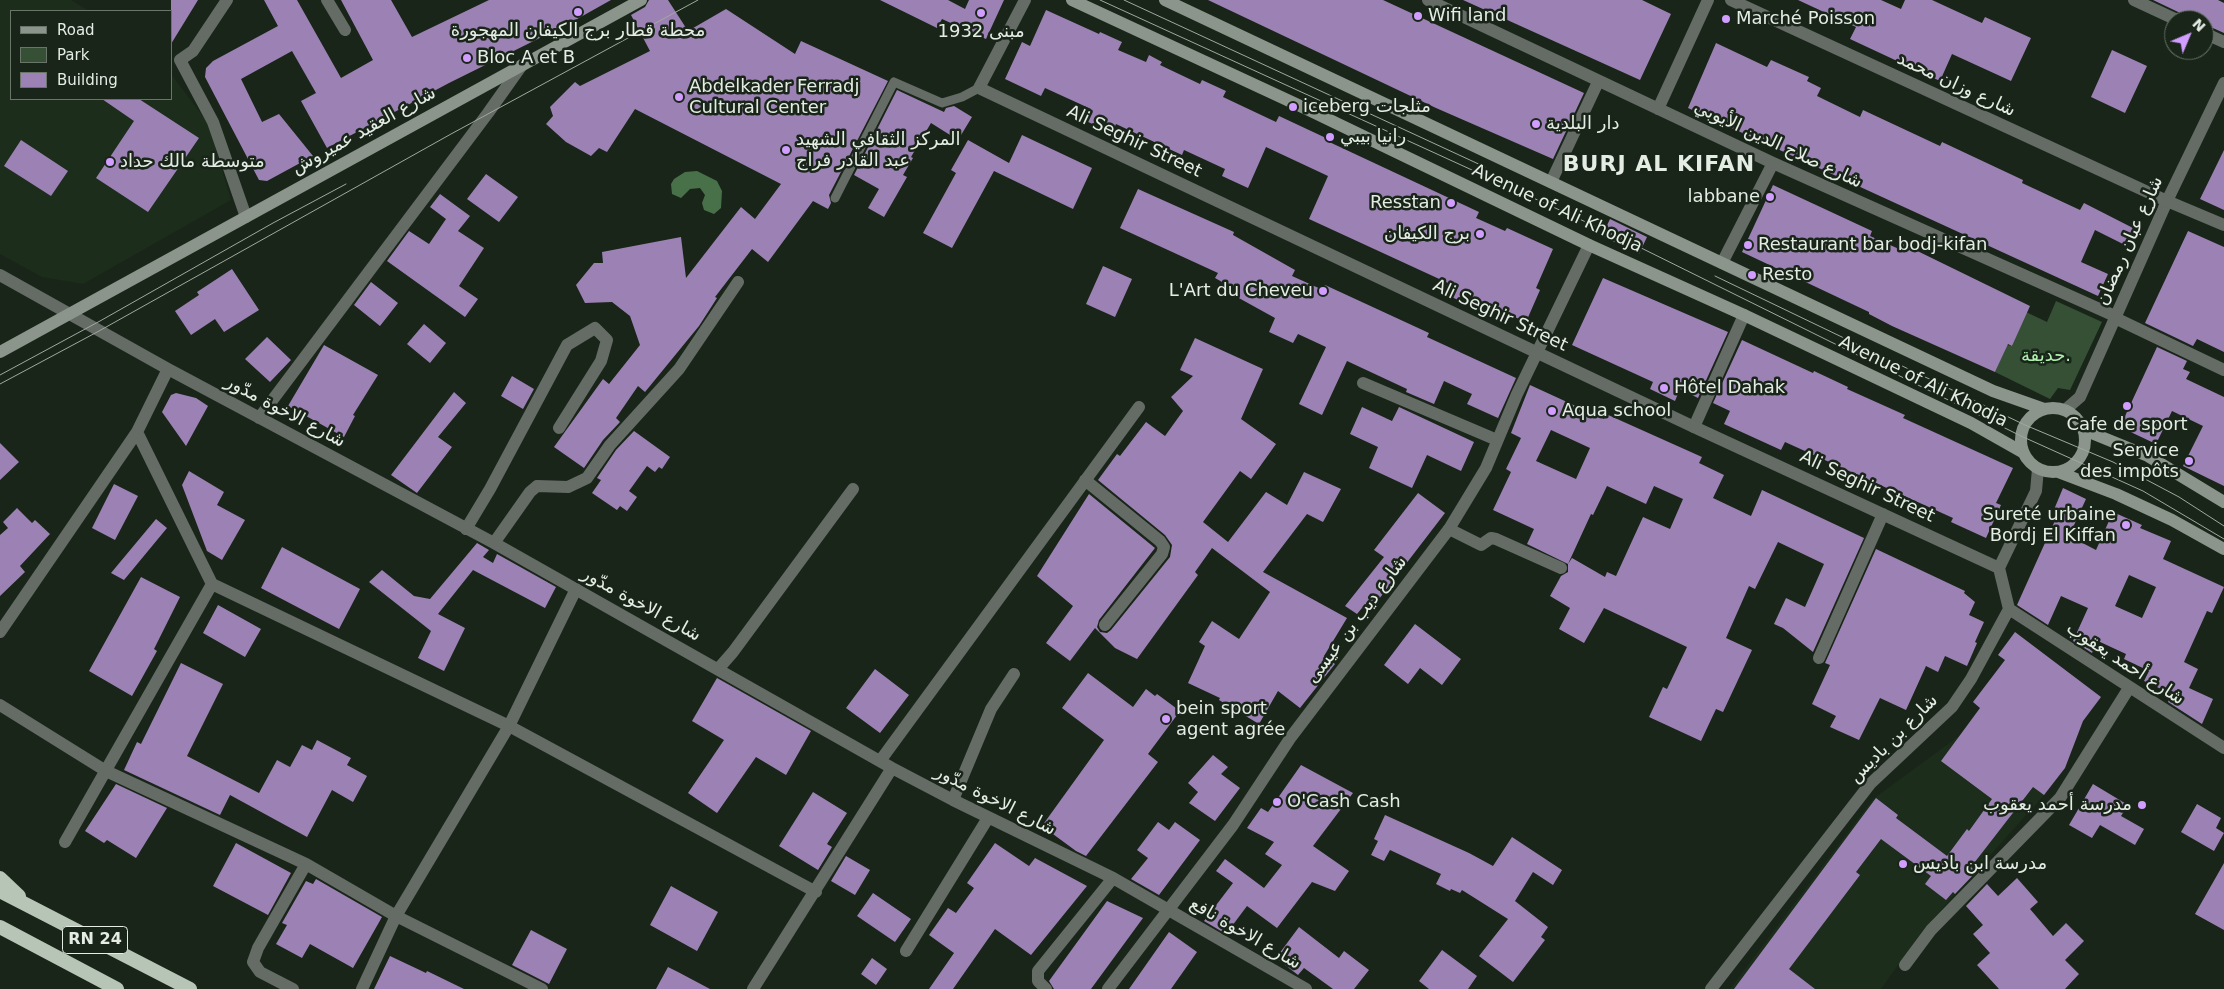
<!DOCTYPE html>
<html>
<head>
<meta charset="utf-8">
<style>
  body { margin:0 }
  #map { position:relative; width:2224px; height:989px; overflow:hidden; background:#192519; font-family:"DejaVu Sans",sans-serif }
  canvas { display:block }
  .legend { position:absolute; left:10px; top:10px; width:162px; height:90px; box-sizing:border-box; background:#192519; border:1px solid #6a756a; margin:0; padding:6px 9px; list-style:none; font-size:15px; color:#e4ece4 }
  .legend li { display:flex; align-items:center; gap:10px; height:25px }
  .legend b { width:25px; border:1px solid #6a756a }
  .north { position:absolute; left:2164px; top:10px; width:50px; height:50px; box-sizing:border-box; background:#192519; border:1px solid #6a756a; border-radius:50%; rotate:45deg; font-size:14px; font-weight:700; line-height:20px; text-align:center; color:#e4ece4 }
  .north::after { content:''; display:block; margin:auto; width:18px; height:22px; background:#d19dfe; clip-path:polygon(50% 0,100% 100%,50% 72%,0 100%) }
</style>
</head>
<body>
<div id="map">
<canvas width="2224" height="989"></canvas>
<ul class="legend">
<li><b style="height:6px;background:#8b958b"></b>Road</li>
<li><b style="height:14px;background:#355035"></b>Park</li>
<li><b style="height:14px;background:#9c82b4"></b>Building</li>
</ul>
<div class="north">N</div>
</div>
<script>
const ctx = document.querySelector('canvas').getContext('2d');
ctx.lineJoin = 'round';
function paint(path, color) { ctx.fillStyle = color; ctx.fill(path, 'evenodd'); }
const shape = rows => new Path2D(rows.map(r => 'M' + r).join(''));
function stroke(path, color, width, dash) { ctx.strokeStyle = color; ctx.lineWidth = width; ctx.lineCap = dash ? 'butt' : 'round'; ctx.setLineDash(dash || []); ctx.stroke(path); }
function label(font, color, halo, rows, align = 'center') {
  ctx.font = font + ' "DejaVu Sans","Noto Naskh Arabic",sans-serif'; ctx.lineWidth = 5; ctx.setLineDash([]); ctx.textBaseline = 'middle'; ctx.strokeStyle = halo; ctx.fillStyle = color; for (const [text, x, y, turn = 0] of rows) {
    ctx.save(); ctx.translate(x, y); ctx.rotate((+turn || 0) * Math.PI / 180); ctx.textAlign = isNaN(turn) ? turn : align; if (halo) ctx.strokeText(text, 0, 0); ctx.fillText(text, 0, 0); ctx.restore();
  }
}
paint(shape([
  [0,0,71,0,89,11,11,11,11,99,171,99,171,74,208,123,231,200,83,284,42,277,0,254],
  [1959,736,2046,793,1924,929,1881,989,1730,989,1873,799]
]), '#1c2d1c');
paint(shape([
  [2056,301,2102,322,2070,390,2058,388,2050,399,1995,372,2007,345,2012,346,2026,312,2047,322]
]), '#355035');
paint(shape([
  [697,171,717,181,722,191,721,208,714,214,704,210,702,203,705,195,700,188,690,189,681,198,672,194,671,184,674,179,685,172]
]), '#497149');
paint(shape([
  [171,0,198,0,171,44],
  [264,0,297,0,341,78,373,60,341,0,391,0,412,37,489,0,611,0,570,23,449,83,327,148,301,101,316,93,292,51,241,79,262,122,279,114,313,156,267,181,259,180,205,77,206,68,213,61,278,26],
  [649,0,668,0,688,31,726,9,795,54,801,41,888,81,829,195,831,203,828,209,813,201,768,262,752,249,715,297,717,298,699,326,645,392,638,386,616,418,620,422,603,440,584,468,554,447,603,379,609,384,640,345,630,316,612,302,585,303,576,285,594,263,603,263,602,252,681,237,686,278,741,207,755,219,781,184,635,109,607,152,599,148,591,156,566,142,546,124,553,116,550,107,575,82,580,86,650,51,631,15,645,7],
  [880,0,948,0,965,9,969,0,1004,0,986,39,942,19,937,28],
  [1208,0,1383,0,1584,93,1553,159,1436,108],
  [1463,0,1642,0,1671,14,1640,80],
  [1798,0,1881,0,1901,9,1905,0,1932,0,1982,23,1985,17,2031,38,2011,81,1952,54,1940,81,1850,39,1856,27],
  [2153,0,2218,0,2224,3,2224,33,2204,24,2204,20,2195,20],
  [1046,10,1099,34,1100,32,1122,42,1118,50,1146,62,1149,55,1162,62,1160,65,1200,84,1202,80,1226,91,1223,97,1276,122,1279,116,1326,138,1325,140,1479,212,1476,218,1505,231,1507,228,1553,249,1536,288,1540,290,1526,322,1474,299,1471,306,1443,293,1448,283,1309,219,1328,176,1266,147,1248,188,1222,176,1225,169,1184,150,1182,155,1116,124,1112,133,1086,121,1091,109,1045,88,1041,96,1005,79,1022,42,1030,46],
  [1716,43,1767,67,1771,60,1809,77,1807,81,1821,88,1817,96,1860,117,1863,110,1940,146,1942,142,2023,180,2022,183,2080,210,2084,203,2133,228,2125,245,2095,230,2081,262,2108,274,2098,296,1688,108],
  [2112,50,2147,66,2125,113,2091,97],
  [897,90,944,112,946,108,954,106,972,117,958,140,931,123,911,157,913,158,903,175,907,177,884,217,868,208,879,189,854,175],
  [102,99,139,99,199,138,148,212,96,178,134,121],
  [1022,135,1092,168,1073,209,994,171,952,248,923,233,956,173,951,170,968,140,1009,163],
  [21,140,68,171,51,196,4,166],
  [2224,150,2224,210,2200,199],
  [486,174,518,197,499,222,467,199],
  [1773,185,1872,231,1870,236,1899,249,1901,243,2030,306,2012,346,2008,344,1995,372,1892,326,1869,314,1869,312,1742,252],
  [1138,189,1234,232,1233,235,1295,270,1292,276,1323,290,1325,285,1429,333,1427,337,1516,378,1498,418,1467,404,1472,394,1444,381,1434,404,1406,392,1407,389,1347,361,1322,415,1299,404,1326,347,1298,334,1293,343,1269,332,1275,318,1237,297,1240,292,1215,278,1218,273,1120,228],
  [440,194,470,216,458,231,484,248,459,286,478,299,465,317,387,261,409,231,429,244,446,219,430,207],
  [1610,219,1647,237,1639,254,1602,236],
  [2188,231,2224,247,2224,352,2197,339,2193,346,2145,323],
  [1103,266,1132,279,1115,317,1086,304],
  [232,269,259,310,224,332,215,319,191,335,175,311,199,295,197,292],
  [1603,278,1728,332,1698,398,1680,389,1675,401,1650,389,1653,382,1572,345],
  [371,282,398,303,380,326,354,305],
  [424,324,446,343,430,363,407,344],
  [267,337,291,360,270,382,245,359],
  [1195,338,1263,369,1241,419,1276,444,1251,479,1240,471,1203,522,1228,542,1266,492,1287,505,1304,472,1341,489,1323,522,1307,514,1263,572,1347,618,1324,656,1335,664,1300,708,1278,691,1259,724,1219,700,1220,698,1188,683,1205,646,1199,642,1212,621,1239,639,1270,592,1212,548,1195,572,1198,575,1137,659,1115,648,1095,628,1070,661,1046,643,1073,606,1037,576,1089,494,1155,548,1099,620,1097,627,1100,632,1107,633,1111,630,1170,557,1172,545,1165,535,1098,480,1117,454,1120,456,1146,422,1165,436,1183,411,1171,397,1193,376,1180,370],
  [1742,340,1813,373,1814,371,1848,387,1847,389,1905,415,1903,418,2013,468,1996,503,2001,505,1986,538,1951,522,1953,518,1785,442,1781,450,1724,424,1730,411,1713,403],
  [324,345,378,375,353,415,355,416,344,437,288,406],
  [2157,347,2187,361,2183,369,2190,372,2186,379,2224,397,2224,486,2183,466,2203,426,2172,411,2156,444,2120,427],
  [512,376,534,389,523,409,501,396],
  [1530,385,1604,419,1606,414,1702,457,1699,463,1724,475,1713,498,1751,516,1762,490,1864,538,1813,652,1783,628,1774,624,1786,598,1805,607,1824,564,1778,542,1755,589,1749,586,1726,638,1752,650,1723,712,1716,709,1701,741,1649,717,1663,687,1667,689,1687,647,1604,608,1584,643,1559,629,1570,608,1550,596,1561,576,1568,572,1568,564,1572,558,1605,577,1607,572,1616,576,1643,517,1670,529,1683,499,1654,486,1646,504,1607,486,1593,515,1591,514,1568,564,1527,544,1534,529,1493,510,1511,472,1506,469,1521,438,1511,433],
  [1551,430,1590,448,1576,479,1536,461],
  [454,392,466,403,438,437,452,447,417,493,391,475],
  [176,393,196,398,208,406,186,446,162,412,171,395],
  [1362,407,1392,421,1399,407,1474,442,1461,471,1427,455,1412,488,1369,468,1378,447,1350,434],
  [634,431,670,457,662,469,659,467,655,472,647,466,629,491,637,497,627,511,620,506,617,510,592,493,601,480,597,478,616,450],
  [0,443,19,462,0,480],
  [189,471,224,492,217,505,245,520,222,560,207,551,182,485],
  [114,484,138,496,115,540,92,528],
  [2063,488,2086,499,2069,536,2096,550,2113,512,2142,525,2140,528,2171,541,2163,559,2224,587,2212,613,2207,611,2184,662,2198,669,2189,688,2213,699,2202,724,2168,702,2172,694,2144,681,2149,671,2124,659,2126,654,2098,641,2092,653,2073,641,2088,608,2061,596,2048,625,2017,605,2058,514,2053,512],
  [2129,575,2156,587,2142,618,2115,606],
  [1418,493,1445,513,1369,612,1362,608,1357,614,1345,606,1384,557,1374,550],
  [17,508,32,523,35,520,50,534,20,566,25,572,0,596,0,535,8,528,3,522],
  [156,519,167,528,124,580,111,573],
  [477,543,489,550,483,557,493,563,497,554,556,587,545,608,473,570,438,614,465,628,444,671,418,658,431,631,369,582,382,570,414,596,430,599],
  [282,547,360,589,339,629,261,588],
  [1876,549,1965,591,1964,593,1975,602,1969,615,1984,622,1975,642,1977,643,1967,666,1945,656,1938,672,1926,666,1906,710,1880,698,1859,740,1830,727,1836,716,1812,704,1830,665,1825,663],
  [141,577,180,597,154,649,157,651,132,696,89,671],
  [218,605,261,629,245,657,203,633],
  [1415,624,1461,659,1442,685,1420,668,1408,684,1384,665],
  [2015,632,2101,697,2083,721,2065,768,2044,795,2033,787,1971,867,1976,872,1955,894,1953,892,1946,900,1925,884,1931,876,1881,839,1856,872,1860,875,1789,969,1815,989,1734,989,1876,798,1898,815,1896,818,1947,856,1967,829,1969,831,1992,799,1941,761,1980,708,1973,702,2005,660,1998,655],
  [181,663,223,684,187,756,259,793,277,760,290,767,302,745,312,750,317,740,351,758,347,765,367,776,353,802,332,790,307,837,230,795,220,815,124,770,137,742,141,744],
  [875,669,909,695,880,733,846,708],
  [1088,673,1133,707,1146,689,1155,696,1157,694,1180,711,1148,754,1158,762,1086,856,1076,851,1042,826,1104,740,1062,708],
  [717,678,811,731,786,775,756,757,717,813,688,793,724,740,692,721],
  [1213,755,1228,767,1221,774,1240,788,1215,821,1189,803,1198,792,1188,783],
  [1301,765,1353,793,1313,846,1349,871,1335,891,1312,882,1277,928,1247,906,1226,934,1204,921,1233,883,1216,871,1225,859,1264,888,1282,865,1265,854,1274,842,1247,828,1261,808,1268,812],
  [116,784,167,808,136,858,107,840,104,843,85,831],
  [2093,784,2128,805,2121,816,2144,829,2135,845,2100,825,2092,838,2069,825],
  [813,792,847,813,827,844,832,847,818,870,779,846],
  [2197,804,2221,818,2216,828,2224,833,2214,851,2181,832],
  [1385,815,1469,853,1493,866,1512,837,1562,870,1553,885,1533,872,1515,901,1548,927,1541,937,1545,940,1513,982,1479,956,1508,919,1462,890,1460,893,1451,889,1450,891,1436,884,1441,874,1390,850,1384,861,1371,855,1378,841,1374,839],
  [1158,822,1169,830,1175,822,1200,840,1159,895,1131,879,1148,858,1137,850],
  [236,843,291,873,268,915,213,886],
  [995,843,1029,866,1035,858,1087,886,1031,955,995,929,953,989,929,989,954,953,929,935,948,908,956,913,974,888,967,883],
  [846,856,870,870,855,895,831,881],
  [2224,863,2224,930,2195,914],
  [2017,878,2038,902,2030,909,2053,936,2066,923,2084,941,2065,960,2079,974,2065,989,1999,989,1977,965,1990,953,1973,934,1983,925,1966,906,1987,884,1998,896],
  [316,879,382,917,353,968,310,944,302,958,276,944,287,925,282,923,306,881,313,884],
  [671,886,718,912,697,951,650,925],
  [873,893,911,919,895,942,857,916],
  [1107,901,1143,918,1091,989,1054,989,1049,981],
  [1299,927,1339,958,1344,951,1369,970,1354,989,1333,989,1304,968,1298,975,1276,958],
  [531,930,567,949,549,984,512,965],
  [1169,932,1197,952,1171,989,1129,989],
  [1442,950,1477,976,1468,989,1429,989,1419,981],
  [390,956,426,973,427,971,464,989,374,989],
  [872,958,887,969,876,985,861,974],
  [668,967,678,972,710,989,656,989]
]), '#9c82b4');
stroke(shape([
  [835,198,894,82,942,103,962,97,979,88]
]), '#656b65', 9);
stroke(shape([
  [1694,427,1744,315]
]), '#656b65', 12);
stroke(shape([
  [227,0,193,51,180,60,213,122,246,217],
  [327,0,345,30],
  [1025,0,979,88,1694,427,1999,568,2036,491,2038,469],
  [1428,0,1773,163,2115,316],
  [2134,0,2177,20],
  [2204,33,2224,42],
  [1658,109,1708,0],
  [1551,182,1598,82],
  [1722,263,1773,163],
  [0,275,168,369,494,543,892,768,953,800,1113,878,1306,989],
  [2115,318,2224,370],
  [1363,383,1497,440],
  [2065,410,2080,397,2167,201,2224,83],
  [259,418,488,113,522,65],
  [1085,480,1160,541,1164,547,1162,554,1105,625],
  [466,529,490,489,567,345,595,328,607,340,601,361,559,428],
  [1449,529,1481,545,1491,538,1496,539,1561,568],
  [494,543,530,492,537,486,568,487,587,478,610,445,679,369,738,282],
  [212,584,509,726,816,892],
  [2009,609,2224,748],
  [0,632,137,432],
  [1819,658,1883,514],
  [719,668,733,652,853,489],
  [0,705,106,771,306,864,396,916,542,989],
  [880,761,1139,407],
  [953,800,991,709,1014,674],
  [65,842,212,584,137,432,168,369],
  [906,951,988,818],
  [1905,965,1931,930,2060,798,2129,688],
  [293,989,260,972,253,962,258,948,306,864],
  [362,989,396,916,509,726,576,589],
  [753,989,892,768],
  [1046,989,1038,981,1038,971,1113,878],
  [1711,989,1870,784,1952,707,1971,679,2009,609,1999,568]
]), '#656b65', 12);
stroke(shape([
  [1731,0,2167,201,2224,225],
  [1108,989,1233,825,1291,737,1449,529,1486,468,1517,394,1589,245]
]), '#656b65', 12);
stroke(shape([
  [1072,0,1311,111,1589,245,1744,315,1971,423,2024,453],
  [1165,0,1993,391,2044,409],
  [0,352,641,0],
  '2021 440a32 32 0 1 1 64 0a32 32 0 1 1-64 0Z',
  [2084,430,2148,456,2224,502],
  [2058,472,2116,494,2172,520,2224,549]
]), '#8b958b', 12);
stroke(shape([
  [0,878,19,896],
  [0,891,190,989],
  [0,927,117,989]
]), '#b6c5b6', 14);
stroke(shape([
  [1100,0,1623,239,2021,436,2143,491,2224,539],
  [1124,0,1485,167],
  [1715,276,2025,425,2113,462,2179,497,2224,526],
  [0,375,100,321,273,223,346,184],
  [0,384,99,331,451,134,698,0]
]), '#a0a9a0', 1);
for (const [x, y, r, color] of [
  [578,12,5,"#d19dfe"],
  [981,13,5,"#d19dfe"],
  [1418,16,5,"#d19dfe"],
  [1726,19,5,"#d19dfe"],
  [467,58,5,"#d19dfe"],
  [679,97,5,"#d19dfe"],
  [1293,107,5,"#d19dfe"],
  [1536,124,5,"#d19dfe"],
  [1330,137,5,"#d19dfe"],
  [786,150,5,"#d19dfe"],
  [110,162,5,"#d19dfe"],
  [1770,197,5,"#d19dfe"],
  [1451,203,5,"#d19dfe"],
  [1480,234,5,"#d19dfe"],
  [1748,245,5,"#d19dfe"],
  [1752,275,5,"#d19dfe"],
  [1323,291,5,"#d19dfe"],
  [1664,388,5,"#d19dfe"],
  [2127,406,5,"#d19dfe"],
  [1552,411,5,"#d19dfe"],
  [2189,461,5,"#d19dfe"],
  [2126,525,5,"#d19dfe"],
  [1166,719,5,"#d19dfe"],
  [1277,802,5,"#d19dfe"],
  [2142,805,5,"#d19dfe"],
  [1903,864,5,"#d19dfe"]
]) { const dot = new Path2D(); dot.arc(x, y, r, 0, 2 * Math.PI); ctx.fillStyle = color; ctx.fill(dot); stroke(dot, '#192519', 2); }
for (const [x, y, w] of [
  [95,940,65]
]) { const box = new Path2D(); box.roundRect(x - w / 2, y - 13.5, w, 27, 4); ctx.fillStyle = '#192519'; ctx.fill(box); stroke(box, '#e4ece4', 1); }
label('bold 16px', '#e4ece4', null, [
  ["RN 24",95,940]
]);
label('18px', '#e4ece4', '#192519', [
  ["Wifi land",1428,16],
  ["Marché Poisson",1736,19],
  ["محطة قطار برج الكيفان المهجورة",578,31,"center"],
  ["مبنى 1932",981,32,"center"],
  ["Bloc A et B",477,58],
  ["Abdelkader Ferradj",689,87],
  ["Cultural Center",689,108],
  ["iceberg مثلجات",1303,107],
  ["دار البلدية",1546,124],
  ["رانيا بيبي",1340,137],
  ["المركز الثقافي الشهيد",796,140],
  ["عبد القادر فراج",796,161],
  ["متوسطة مالك حداد",120,162],
  ["labbane",1760,197,"right"],
  ["Resstan",1441,203,"right"],
  ["برج الكيفان",1470,234,"right"],
  ["Restaurant bar bodj-kifan",1758,245],
  ["Resto",1762,275],
  ["L'Art du Cheveu",1313,291,"right"],
  ["Hôtel Dahak",1674,388],
  ["Aqua school",1562,411],
  ["Cafe de sport",2127,425,"center"],
  ["Service",2179,451,"right"],
  ["des impôts",2179,472,"right"],
  ["Sureté urbaine",2116,515,"right"],
  ["Bordj El Kiffan",2116,536,"right"],
  ["bein sport",1176,709],
  ["agent agrée",1176,730],
  ["O'Cash Cash",1287,802],
  ["مدرسة أحمد يعقوب",2132,805,"right"],
  ["مدرسة ابن باديس",1913,864]
], 'left');
label('18px', '#e4ece4', '#192519', [
  ["شارع وزان محمد",1956,85,25],
  ["شارع العقيد عميروش",364,131,-29],
  ["Ali Seghir Street",1134,142,25],
  ["شارع صلاح الدين الأيوبي",1778,145,25],
  ["Avenue of Ali Khodja",1557,209,25],
  ["شارع عبان رمضان",2130,241,-66],
  ["Ali Seghir Street",1500,316,25],
  ["Avenue of Ali Khodja",1923,382,26],
  ["شارع الاخوة مدّور",285,412,28],
  ["Ali Seghir Street",1867,487,25],
  ["شارع الاخوة مدّور",641,605,29],
  ["شارع ديب بن عيسى",1357,620,-53],
  ["شارع أحمد يعقوب",2125,664,33],
  ["شارع بن باديس",1894,739,-45],
  ["شارع الاخوة مدّور",995,801,27],
  ["شارع الاخوة نافع",1245,934,30]
]);
label('18px', '#b0f0b0', '#192519', [
  ["حديقة.",2046,356]
]);
ctx.letterSpacing = '1px';
label('bold 22px', '#e4ece4', '#192519', [
  ["BURJ AL KIFAN",1659,165]
]);
ctx.letterSpacing = '0px';
</script>
</body>
</html>
